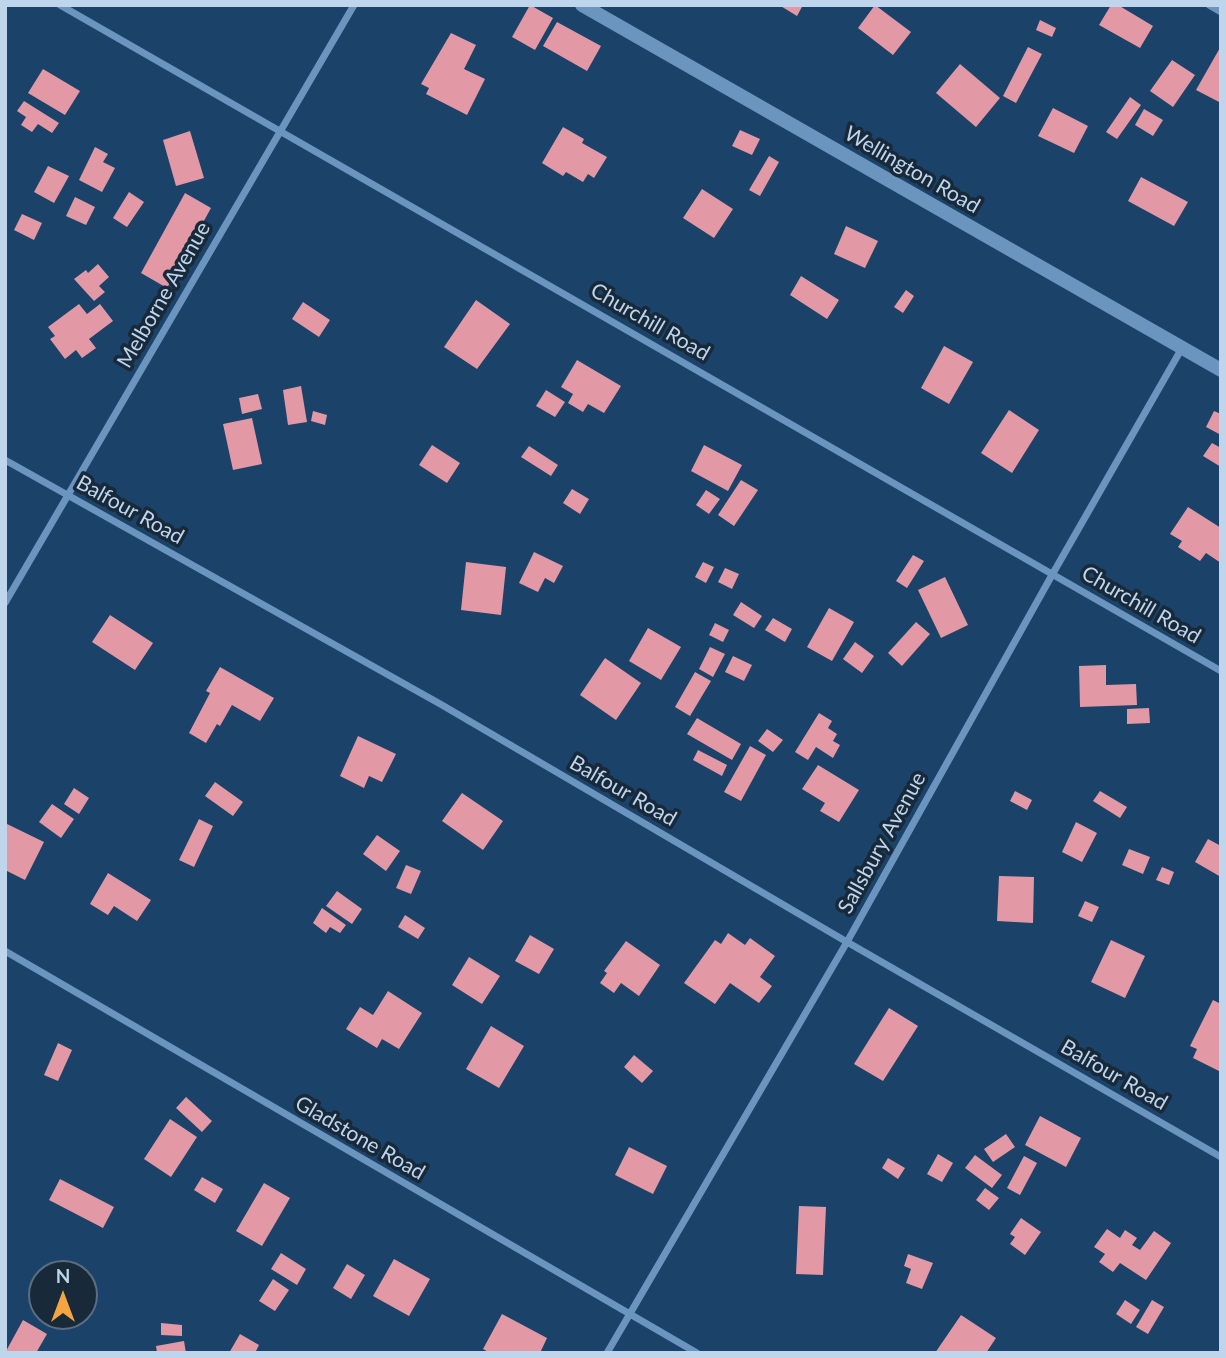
<!DOCTYPE html>
<html>
<head>
<meta charset="utf-8">
<style>
  body { margin:0 }
  #map { position:relative; width:1226px; height:1358px; overflow:hidden; background:#1b4369; font-family:Lato,sans-serif }
  canvas { display:block }
  .frame { position:absolute; inset:0; border:7px solid #bfd5ec; pointer-events:none }
  .north { position:absolute; left:28px; top:1260px; width:70px; height:70px; box-sizing:border-box; background:#18293a; border:2px solid #5b6e81; border-radius:50%; rotate:0deg; font-size:19px; font-weight:700; line-height:28px; text-align:center; color:#bfd5ec }
  .north::after { content:''; display:block; margin:auto; width:24px; height:32px; background:#f2a541; clip-path:polygon(50% 0,100% 100%,50% 72%,0 100%) }
</style>
</head>
<body>
<div id="map">
<canvas width="1226" height="1358"></canvas>
<div class="frame"></div>
<div class="north">N</div>
</div>
<script>
const ctx = document.querySelector('canvas').getContext('2d');
ctx.lineJoin = 'round';
function paint(path, color) { ctx.fillStyle = color; ctx.fill(path, 'evenodd'); }
const shape = rows => new Path2D(rows.map(r => 'M' + r).join(''));
function stroke(path, color, width, dash) { ctx.strokeStyle = color; ctx.lineWidth = width; ctx.lineCap = dash ? 'butt' : 'round'; ctx.setLineDash(dash || []); ctx.stroke(path); }
function label(font, color, halo, rows, align = 'center') {
  ctx.font = font + ' Lato,sans-serif'; ctx.lineWidth = 7; ctx.setLineDash([]); ctx.textBaseline = 'middle'; ctx.strokeStyle = halo; ctx.fillStyle = color; for (const [text, x, y, turn = 0] of rows) {
    ctx.save(); ctx.translate(x, y); ctx.rotate((+turn || 0) * Math.PI / 180); ctx.textAlign = isNaN(turn) ? turn : align; if (halo) ctx.strokeText(text, 0, 0); ctx.fillText(text, 0, 0); ctx.restore();
  }
}
paint(shape([
  [530,5,553,18,535,50,512,37],
  [779,5,803,5,797,16],
  [875,5,911,32,893,55,858,28],
  [1111,5,1118,5,1153,26,1140,48,1099,25],
  [1040,20,1056,28,1052,37,1036,30],
  [557,22,601,46,587,71,543,46],
  [451,33,476,45,464,69,485,79,467,115,426,94,429,88,421,84],
  [1221,46,1221,103,1196,90],
  [1028,47,1042,54,1016,103,1003,96],
  [1172,60,1195,75,1173,107,1150,91],
  [960,64,1000,98,976,127,936,93],
  [43,69,80,91,65,115,28,93],
  [1130,97,1141,105,1117,139,1106,132],
  [24,101,59,123,52,133,38,124,32,132,21,125,26,117,17,111],
  [1053,108,1088,126,1074,153,1038,136],
  [1144,109,1163,120,1153,136,1135,125],
  [563,127,584,139,582,143,607,157,594,178,588,174,583,182,566,172,563,176,542,163],
  [740,130,760,139,752,155,732,146],
  [190,131,204,178,176,186,163,140],
  [95,147,108,154,103,162,115,168,102,192,79,180],
  [769,156,779,162,760,196,749,190],
  [48,166,69,176,54,203,34,192],
  [1141,177,1188,202,1174,226,1128,201],
  [702,189,733,209,714,238,683,218],
  [129,192,144,202,127,227,113,218],
  [185,193,211,208,167,288,141,273],
  [75,197,95,207,86,225,66,216],
  [22,214,42,223,34,240,14,230],
  [846,226,878,241,865,268,834,254],
  [98,264,109,277,99,286,105,292,94,301,74,279,86,270,88,273],
  [801,276,839,300,827,319,790,295],
  [906,290,914,296,903,313,894,307],
  [476,300,510,324,477,369,444,347],
  [303,302,330,320,319,337,292,319],
  [79,304,87,314,100,304,113,321,89,339,96,348,82,358,76,350,65,359,50,339,55,336,48,327],
  [944,346,973,362,949,404,921,388],
  [577,360,621,386,604,413,588,404,583,412,568,403,573,394,561,387],
  [301,386,307,422,288,425,283,390],
  [546,390,565,402,555,417,536,406],
  [258,394,262,409,242,414,239,398],
  [1009,410,1039,430,1012,473,981,453],
  [313,411,327,415,325,425,311,421],
  [1214,411,1221,414,1221,435,1206,427],
  [252,418,262,464,233,470,223,424],
  [1212,443,1221,448,1221,467,1203,456],
  [432,445,460,463,447,483,419,465],
  [704,445,742,465,728,491,691,471],
  [529,446,558,465,551,476,521,457],
  [741,480,758,490,734,526,718,515],
  [572,489,589,499,580,514,563,503],
  [706,490,720,499,709,514,696,505],
  [1188,507,1221,528,1221,563,1206,553,1200,561,1178,547,1182,541,1170,534],
  [534,552,563,566,554,583,545,578,538,592,519,583],
  [913,555,924,561,907,588,896,581],
  [466,562,506,567,501,615,461,610],
  [703,562,714,567,706,583,695,577],
  [725,568,739,574,732,589,718,582],
  [945,577,968,625,941,638,918,590],
  [741,602,762,616,754,628,733,615],
  [829,608,854,622,832,661,807,647],
  [110,615,153,643,135,670,92,642],
  [773,618,792,629,785,642,765,630],
  [916,622,930,634,902,666,888,653],
  [715,623,729,630,723,642,709,635],
  [648,628,681,647,661,680,629,661],
  [855,642,874,656,862,673,843,659],
  [710,647,725,654,713,677,699,669],
  [733,656,752,665,744,681,725,672],
  [605,658,641,683,616,720,580,695],
  [1106,665,1106,685,1136,684,1137,705,1080,707,1079,666],
  [220,667,274,698,260,721,232,705,220,726,217,724,206,743,189,733,210,693,206,691],
  [695,672,711,681,690,716,675,707],
  [1149,708,1150,723,1127,724,1127,709],
  [819,713,832,721,828,728,837,734,833,741,840,745,833,758,816,747,808,760,795,752],
  [697,718,741,744,732,760,687,734],
  [767,729,783,740,773,752,758,741],
  [358,736,396,754,382,782,369,776,364,788,340,776],
  [750,746,766,755,741,801,724,792],
  [698,750,727,765,722,776,693,760],
  [818,765,859,790,839,822,820,811,825,803,802,789],
  [215,782,243,802,233,816,205,796],
  [74,788,89,798,79,814,64,804],
  [1015,791,1032,800,1027,810,1010,801],
  [1100,791,1127,807,1120,818,1093,801],
  [462,793,503,821,483,850,442,821],
  [52,804,74,819,61,838,39,822],
  [199,819,213,826,194,867,179,860],
  [1076,822,1097,833,1082,862,1062,852],
  [5,823,44,842,25,880,5,870],
  [377,835,400,851,386,871,363,854],
  [1208,839,1221,846,1221,877,1195,862],
  [1129,849,1150,857,1143,874,1122,865],
  [406,865,421,871,411,894,396,888],
  [1162,867,1174,872,1169,885,1156,880],
  [108,873,151,900,137,921,114,906,108,915,90,904],
  [999,876,1034,877,1033,923,997,921],
  [337,891,362,909,352,924,326,906],
  [1085,901,1099,907,1092,922,1078,916],
  [322,908,346,925,340,933,330,927,326,933,313,923],
  [405,915,425,928,418,939,398,927],
  [728,933,745,945,750,938,775,956,760,977,772,986,759,1003,730,983,715,1004,684,983,715,940,721,944],
  [530,935,554,949,539,974,515,961],
  [1111,940,1145,956,1125,998,1091,982],
  [626,941,660,965,639,996,621,983,614,993,600,983,607,973,604,971],
  [469,957,500,976,482,1004,452,985],
  [388,991,422,1013,399,1049,382,1039,377,1048,346,1029,360,1007,373,1015],
  [1213,1000,1221,1004,1221,1072,1193,1058,1197,1049,1190,1046],
  [889,1008,918,1026,883,1081,854,1064],
  [491,1026,524,1046,499,1088,466,1069],
  [58,1043,72,1050,58,1081,44,1075],
  [634,1055,653,1071,642,1083,624,1067],
  [186,1097,212,1121,202,1132,176,1108],
  [1040,1116,1081,1138,1066,1167,1025,1145],
  [170,1119,197,1137,171,1177,144,1159],
  [1006,1134,1015,1147,993,1162,984,1149],
  [629,1147,667,1166,653,1194,615,1175],
  [938,1154,953,1163,942,1182,927,1174],
  [975,1155,1002,1175,992,1188,965,1168],
  [1024,1156,1037,1163,1020,1195,1007,1188],
  [888,1158,905,1168,898,1179,882,1168],
  [202,1177,223,1189,215,1203,194,1190],
  [60,1179,114,1207,103,1228,49,1200],
  [264,1183,290,1198,262,1246,236,1231],
  [985,1188,999,1198,989,1210,976,1200],
  [799,1206,826,1207,823,1275,796,1274],
  [1021,1218,1041,1232,1025,1255,1010,1244,1015,1237,1010,1234],
  [1107,1229,1120,1238,1125,1230,1137,1238,1132,1245,1140,1250,1154,1231,1171,1243,1146,1280,1120,1263,1113,1272,1099,1262,1105,1254,1094,1247],
  [281,1253,306,1269,297,1285,271,1269],
  [908,1254,933,1263,922,1289,906,1283,911,1269,904,1266],
  [394,1259,430,1279,409,1316,373,1296],
  [347,1264,365,1275,351,1299,333,1288],
  [273,1279,289,1290,275,1311,259,1301],
  [1125,1300,1140,1310,1131,1324,1116,1314],
  [1152,1300,1164,1307,1148,1334,1136,1327],
  [502,1314,547,1338,540,1353,490,1353,483,1349],
  [961,1315,996,1338,986,1353,935,1353],
  [23,1320,47,1334,36,1353,5,1353],
  [161,1323,182,1325,182,1336,161,1335],
  [240,1334,259,1345,255,1353,229,1353],
  [184,1341,186,1353,157,1353,156,1346]
]), '#e299a5');
stroke(shape([
  [60,5,1221,671],
  [1209,5,1221,12],
  [5,460,442,705,847,942,1221,1157],
  [5,603,354,5],
  [5,951,697,1353],
  [607,1353,847,942,1052,575,1182,348]
]), '#6b95bf', 7);
stroke(shape([
  [582,5,1221,370]
]), '#6b95bf', 14);
label('21px', '#bfd5ec', '#18293a', [
  ["Wellington Road",912,170,30],
  ["Melborne Avenue",164,295,-60],
  ["Churchill Road",650,322,30],
  ["Balfour Road",130,510,29],
  ["Churchill Road",1141,605,30],
  ["Balfour Road",623,791,30],
  ["Sallsbury Avenue",882,843,-61],
  ["Balfour Road",1114,1075,30],
  ["Gladstone Road",360,1138,30]
]);
</script>
</body>
</html>
